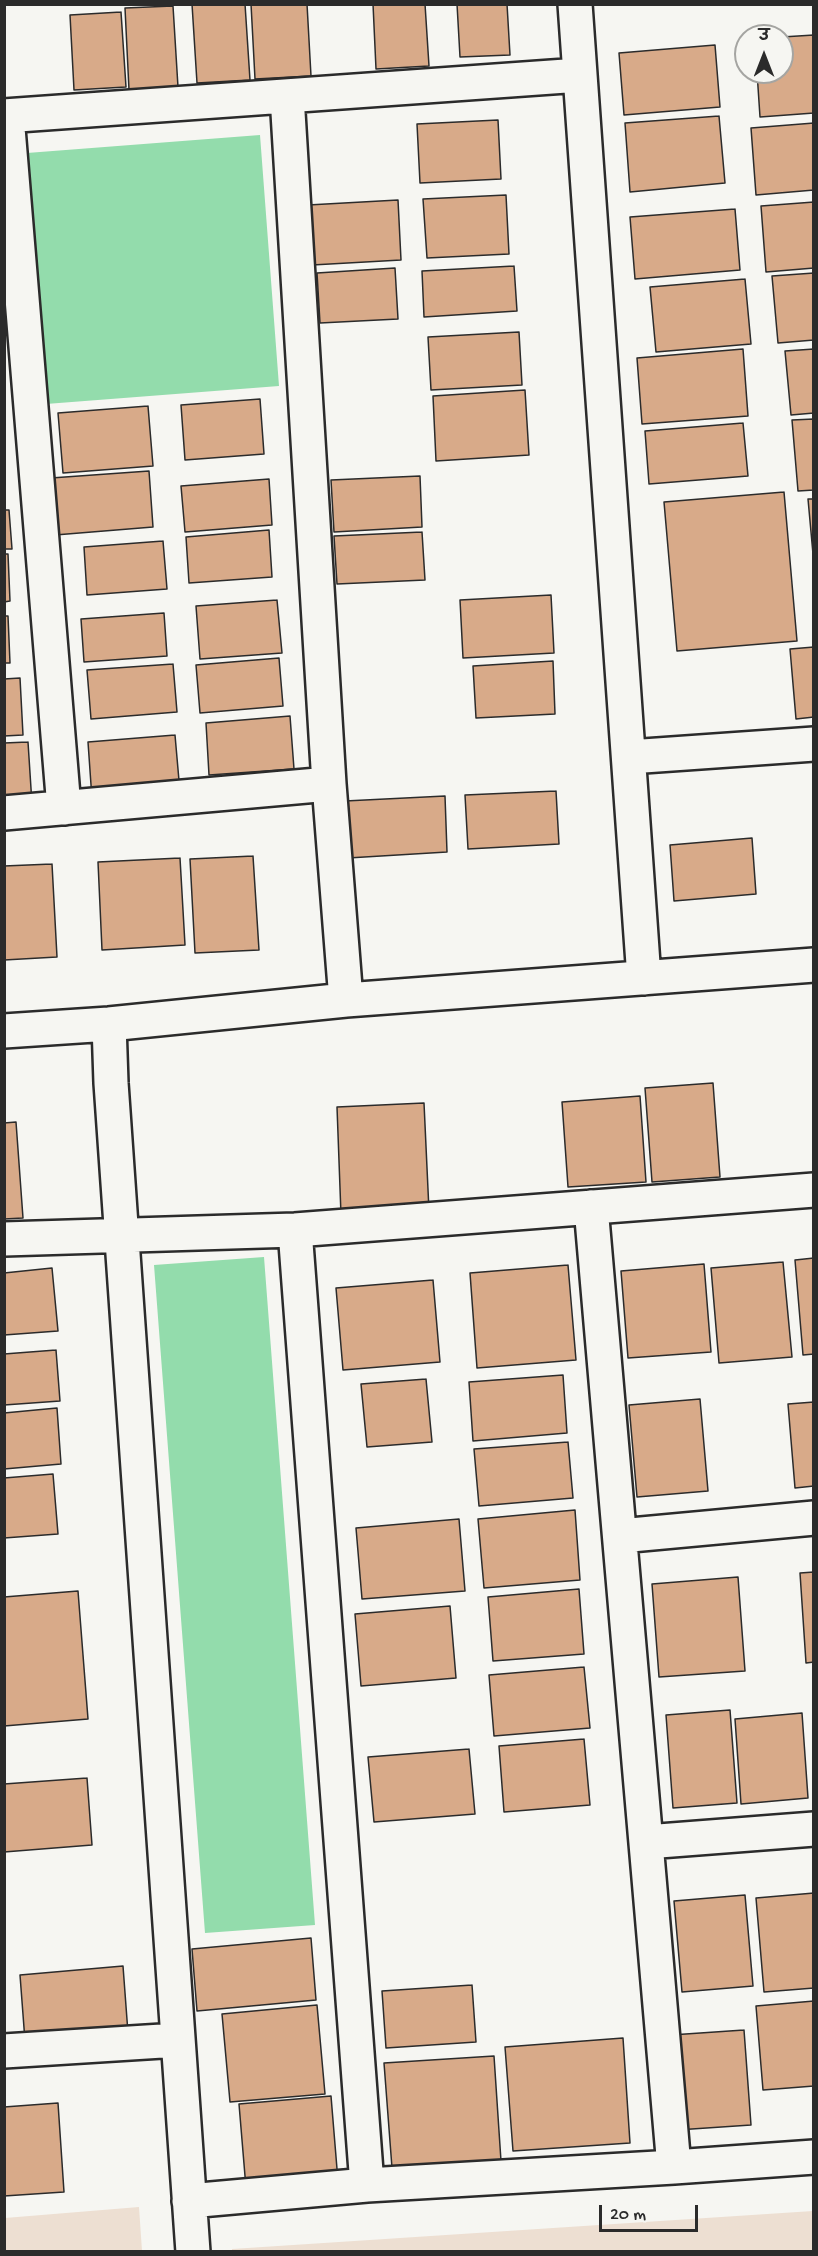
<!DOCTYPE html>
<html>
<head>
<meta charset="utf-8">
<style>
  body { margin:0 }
  #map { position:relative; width:818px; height:2256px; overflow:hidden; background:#f6f6f2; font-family:"Gochi Hand","Playpen Sans Deva",sans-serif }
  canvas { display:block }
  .frame { position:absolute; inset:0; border:6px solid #2b2b2b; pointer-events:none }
  .north { position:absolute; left:734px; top:24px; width:60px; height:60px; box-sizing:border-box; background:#f6f6f2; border:2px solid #a5a5a2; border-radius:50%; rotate:0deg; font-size:16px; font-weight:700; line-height:24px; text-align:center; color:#2b2b2b }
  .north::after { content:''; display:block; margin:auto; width:21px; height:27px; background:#2b2b2b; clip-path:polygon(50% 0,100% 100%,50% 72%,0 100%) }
  .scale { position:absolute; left:599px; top:2205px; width:99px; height:27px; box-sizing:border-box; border:3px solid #2b2b2b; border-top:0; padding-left:8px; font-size:18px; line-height:21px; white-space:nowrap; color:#2b2b2b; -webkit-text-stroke:4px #f6f6f2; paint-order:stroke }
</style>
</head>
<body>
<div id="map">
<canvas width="818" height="2256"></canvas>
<div class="frame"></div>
<div class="north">उ</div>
<div class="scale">20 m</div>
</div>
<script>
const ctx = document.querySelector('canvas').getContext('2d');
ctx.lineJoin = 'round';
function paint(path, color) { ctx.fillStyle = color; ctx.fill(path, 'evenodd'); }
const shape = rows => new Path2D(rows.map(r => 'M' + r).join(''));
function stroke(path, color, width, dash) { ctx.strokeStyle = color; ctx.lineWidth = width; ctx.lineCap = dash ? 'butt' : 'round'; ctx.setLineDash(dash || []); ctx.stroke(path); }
paint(shape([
  [139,2207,142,2251,5,2251,5,2218],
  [813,2211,813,2251,232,2251,232,2249]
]), '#eddfd2');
paint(shape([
  [260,135,279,386,46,404,27,153],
  [264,1257,315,1925,205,1933,154,1265]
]), '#93dcac');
const building = shape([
  [192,4,245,4,250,80,197,83,192,4],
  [251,4,307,4,311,76,255,79,251,4],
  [373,4,425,4,429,66,376,69,373,4],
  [457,4,507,4,510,55,460,57,457,4],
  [173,6,178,87,129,90,125,8,173,6],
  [121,12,126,87,74,90,70,15,121,12],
  [814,35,814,113,760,117,757,72,782,72,782,37,814,35],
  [715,45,720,107,624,115,619,53,715,45],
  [719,116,725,183,630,192,625,123,719,116],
  [498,120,501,179,420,183,417,124,498,120],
  [814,123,814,190,756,195,751,128,814,123],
  [506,195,509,254,427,258,423,199,506,195],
  [398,200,401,260,312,265,308,205,398,200],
  [814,202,814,268,766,272,761,206,814,202],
  [735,209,740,270,635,279,630,217,735,209],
  [514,266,517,311,424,317,422,271,514,266],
  [395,268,398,319,320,323,317,273,395,268],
  [814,273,814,340,778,343,772,276,814,273],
  [745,279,751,344,656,352,650,287,745,279],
  [519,332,522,385,431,390,428,337,519,332],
  [743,349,748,416,642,424,637,358,743,349],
  [814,349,814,413,791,415,785,351,814,349],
  [525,390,529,455,436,461,433,396,525,390],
  [260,399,264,454,185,460,181,405,260,399],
  [148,406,153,466,63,473,58,413,148,406],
  [814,419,814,490,798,491,792,420,814,419],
  [743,423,748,476,649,484,645,431,743,423],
  [149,471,153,527,55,535,51,478,149,471],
  [420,476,422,527,334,532,331,480,420,476],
  [269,479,272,525,185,532,181,486,269,479],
  [784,492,797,641,677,651,664,502,784,492],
  [808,499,814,499,814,565,808,499],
  [4,510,9,510,12,549,4,549,4,510],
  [269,530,272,577,189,583,186,537,269,530],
  [422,532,425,580,337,584,334,536,422,532],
  [163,541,167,589,87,595,84,547,163,541],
  [4,554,8,554,10,601,4,602,4,554],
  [551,595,554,653,463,658,460,600,551,595],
  [277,600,282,653,200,659,196,606,277,600],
  [164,613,167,656,84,662,81,619,164,613],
  [4,616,8,616,10,663,4,663,4,616],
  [814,647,814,717,796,719,790,649,814,647],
  [279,658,283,706,200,713,196,665,279,658],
  [553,661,555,714,476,718,473,666,553,661],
  [173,664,177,712,91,719,87,670,173,664],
  [20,678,23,735,4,736,4,679,20,678],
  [290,716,294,769,209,775,206,723,290,716],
  [175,735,180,792,92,799,88,742,175,735],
  [28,742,32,804,4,805,4,743,28,742],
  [556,791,559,844,468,849,465,795,556,791],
  [445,796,447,852,348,858,345,801,445,796],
  [752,838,756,894,674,901,670,845,752,838],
  [253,856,259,950,195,953,190,859,253,856],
  [180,858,185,945,102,950,98,862,180,858],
  [52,864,57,957,4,960,4,866,52,864],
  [713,1083,720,1177,652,1182,645,1088,713,1083],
  [640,1096,646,1182,568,1187,562,1102,640,1096],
  [424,1103,429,1211,341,1215,337,1107,424,1103],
  [16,1122,23,1218,4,1219,4,1123,16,1122],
  [814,1258,814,1354,803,1355,795,1260,814,1258],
  [783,1262,792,1357,719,1363,711,1268,783,1262],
  [704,1264,711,1352,628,1358,621,1271,704,1264],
  [568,1265,576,1360,477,1368,470,1273,568,1265],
  [52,1268,58,1331,4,1335,4,1273,52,1268],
  [433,1280,440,1362,343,1370,336,1288,433,1280],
  [56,1350,60,1401,4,1405,4,1354,56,1350],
  [563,1375,567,1433,473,1441,469,1382,563,1375],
  [426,1379,432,1442,367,1447,361,1384,426,1379],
  [700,1399,708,1491,637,1497,629,1405,700,1399],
  [814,1402,814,1486,795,1488,788,1404,814,1402],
  [57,1408,61,1464,4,1469,4,1413,57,1408],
  [568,1442,573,1498,479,1506,474,1449,568,1442],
  [53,1474,58,1534,4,1538,4,1478,53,1474],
  [575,1510,580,1580,484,1588,478,1519,575,1510],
  [459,1519,465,1591,362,1599,356,1528,459,1519],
  [814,1572,814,1662,806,1663,800,1573,814,1572],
  [738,1577,745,1671,659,1677,652,1584,738,1577],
  [579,1589,584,1654,493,1661,488,1597,579,1589],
  [78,1591,88,1719,4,1726,4,1597,78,1591],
  [450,1606,456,1678,361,1686,355,1614,450,1606],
  [584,1667,590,1728,494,1736,489,1675,584,1667],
  [730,1710,737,1803,673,1808,666,1715,730,1710],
  [802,1713,808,1798,741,1804,735,1719,802,1713],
  [584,1739,590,1805,504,1812,499,1746,584,1739],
  [469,1749,475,1814,374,1822,368,1757,469,1749],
  [87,1778,92,1845,4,1852,4,1784,87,1778],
  [814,1893,814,1988,764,1992,756,1898,814,1893],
  [745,1895,753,1986,682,1992,674,1901,745,1895],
  [311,1938,316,2000,197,2011,192,1949,311,1938],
  [123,1966,128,2033,25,2041,20,1975,123,1966],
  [472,1985,476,2042,386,2048,382,1991,472,1985],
  [814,2001,814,2086,763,2090,756,2006,814,2001],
  [317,2005,325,2094,230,2102,222,2014,317,2005],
  [744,2030,751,2125,677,2130,671,2035,744,2030],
  [623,2038,630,2143,513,2151,505,2047,623,2038],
  [494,2056,501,2161,392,2168,384,2063,494,2056],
  [331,2096,338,2181,246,2188,239,2104,331,2096],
  [58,2103,64,2192,4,2196,4,2107,58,2103]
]);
paint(building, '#d8aa89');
stroke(building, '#2b2b2b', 1.5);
const minor = shape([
  [575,4,644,978],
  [287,96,329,784,346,1000],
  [4,116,580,75],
  [7,116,64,808],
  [629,757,814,744],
  [4,813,329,784],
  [109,1024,111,1083,193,2252],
  [4,1031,109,1024,346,1000,814,965],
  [591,1207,674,2167],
  [295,1230,367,2185],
  [4,1239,295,1230,814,1190],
  [620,1536,814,1518],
  [646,1842,814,1829],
  [4,2051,178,2040],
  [189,2201,367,2185,674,2167,814,2157]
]);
stroke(minor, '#2b2b2b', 38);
stroke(minor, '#f6f6f2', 33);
</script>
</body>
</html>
